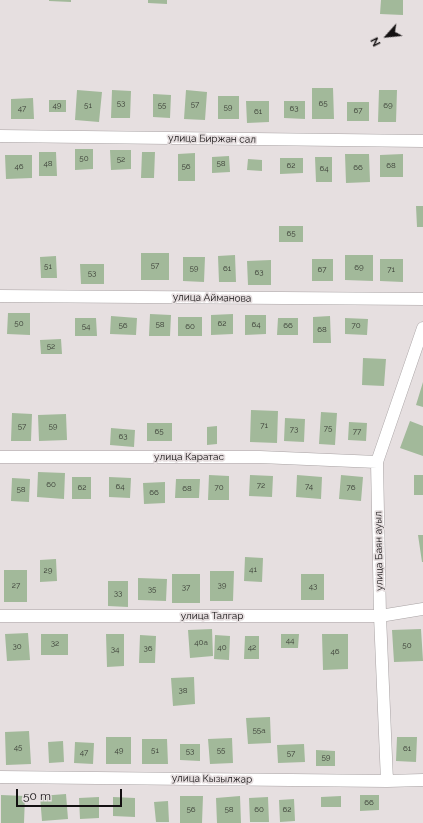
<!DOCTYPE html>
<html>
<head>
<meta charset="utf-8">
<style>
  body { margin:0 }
  #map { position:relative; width:423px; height:823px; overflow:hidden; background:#e6dfe0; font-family:Raleway,sans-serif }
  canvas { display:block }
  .north { position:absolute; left:367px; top:16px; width:40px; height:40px; -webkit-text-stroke:3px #e6dfe0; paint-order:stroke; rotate:243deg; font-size:11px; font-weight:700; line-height:16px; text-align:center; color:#141112 }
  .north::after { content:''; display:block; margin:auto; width:14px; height:18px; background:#141112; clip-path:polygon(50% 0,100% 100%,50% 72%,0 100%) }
  .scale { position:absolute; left:16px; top:789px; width:106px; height:18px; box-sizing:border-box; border:2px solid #141112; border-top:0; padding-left:5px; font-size:12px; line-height:14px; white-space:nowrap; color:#141112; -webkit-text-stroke:3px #e6dfe0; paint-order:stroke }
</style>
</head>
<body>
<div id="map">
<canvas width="423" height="823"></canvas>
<div class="north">N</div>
<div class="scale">50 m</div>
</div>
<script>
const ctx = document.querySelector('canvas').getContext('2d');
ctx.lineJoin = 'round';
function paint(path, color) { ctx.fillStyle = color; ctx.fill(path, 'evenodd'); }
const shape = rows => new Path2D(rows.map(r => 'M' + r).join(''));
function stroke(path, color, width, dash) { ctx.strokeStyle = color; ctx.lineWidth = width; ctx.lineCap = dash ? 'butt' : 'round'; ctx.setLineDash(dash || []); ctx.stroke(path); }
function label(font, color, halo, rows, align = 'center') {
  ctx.font = font + ' Raleway,sans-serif'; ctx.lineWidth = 3.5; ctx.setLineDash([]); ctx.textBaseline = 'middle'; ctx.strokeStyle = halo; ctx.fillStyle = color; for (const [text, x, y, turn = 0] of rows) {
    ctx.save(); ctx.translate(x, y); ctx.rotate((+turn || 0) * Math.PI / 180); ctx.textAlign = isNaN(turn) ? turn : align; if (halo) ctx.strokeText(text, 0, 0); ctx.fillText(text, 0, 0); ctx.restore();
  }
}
paint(shape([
  [49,0,71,0,71,2,49,1],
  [148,0,167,0,167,4,148,3],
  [381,0,403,0,403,15,380,14],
  [312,88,333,88,334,119,312,119],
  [77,90,102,92,99,122,75,120],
  [112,90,131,91,130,118,111,118],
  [186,90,207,92,205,120,184,119],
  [379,90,397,90,396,122,378,122],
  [153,94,171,95,170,118,153,117],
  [218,96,239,96,239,119,218,119],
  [33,98,34,119,11,119,11,99],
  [49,100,66,100,66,112,49,112],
  [246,101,269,101,269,122,247,123],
  [284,101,305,101,305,119,284,118],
  [347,102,369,102,369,121,347,121],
  [75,149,93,149,93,169,75,170],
  [110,150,131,150,131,169,111,170],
  [39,152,56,152,57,176,39,176],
  [142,152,155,152,154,178,141,178],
  [195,153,195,181,178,181,178,154],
  [345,154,369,154,370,182,346,183],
  [403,154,403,177,380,177,380,155],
  [5,155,32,155,32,178,6,179],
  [229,156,230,172,212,173,212,157],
  [315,157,332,157,332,182,316,182],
  [280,158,303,158,303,173,280,174],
  [248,159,262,160,262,171,247,170],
  [416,206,423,206,423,227,417,227],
  [279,226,303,226,303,242,279,242],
  [141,253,169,253,169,280,141,280],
  [235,255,236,282,219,282,218,256],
  [345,255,373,255,373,281,345,280],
  [56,256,57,278,41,278,40,257],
  [183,257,205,257,204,282,183,281],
  [312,259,333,259,333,281,312,281],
  [380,259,403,259,403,282,380,281],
  [271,260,271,285,248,285,247,261],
  [80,264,104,264,104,284,81,284],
  [8,313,30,313,30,335,7,334],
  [150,314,171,315,170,336,149,336],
  [233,314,233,334,211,335,211,315],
  [245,315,266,315,266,334,245,335],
  [111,316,137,318,136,335,110,334],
  [330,316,331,343,313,343,313,317],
  [178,317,202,317,202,336,178,336],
  [75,318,96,318,97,336,75,336],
  [278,318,298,318,298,335,277,335],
  [345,318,368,319,367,335,345,334],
  [61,339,62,354,41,354,40,340],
  [363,358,386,359,384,386,362,385],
  [423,382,423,407,416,405],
  [251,410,278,411,277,443,250,442],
  [321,412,337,413,335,445,319,444],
  [12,413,32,414,31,441,11,441],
  [66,414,67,440,39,441,38,415],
  [285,418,305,419,304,442,284,441],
  [410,421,423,426,423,456,400,448],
  [349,422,367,423,366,441,348,440],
  [147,423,172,423,172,441,147,441],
  [217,426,217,444,207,445,207,427],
  [111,428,135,430,134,447,110,445],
  [38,472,65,473,64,499,37,497],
  [209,475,229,476,229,500,208,500],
  [250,475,273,476,272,497,249,496],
  [297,475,322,477,321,499,296,497],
  [341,475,363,477,361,501,339,499],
  [414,475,423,475,423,495,414,495],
  [72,477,91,477,91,499,72,499],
  [109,477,131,478,130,498,109,497],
  [12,478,30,479,29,502,11,501],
  [176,479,200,479,199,498,175,498],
  [165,482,165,503,144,504,143,483],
  [418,535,423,535,423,562,422,562],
  [245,557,263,558,262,582,244,581],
  [56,559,57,581,40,582,40,560],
  [4,570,27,570,27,602,4,602],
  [210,571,234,571,233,601,210,601],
  [172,574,200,574,200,603,172,603],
  [301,574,324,574,324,600,301,600],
  [138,578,167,579,166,601,138,600],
  [108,581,128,581,128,607,108,606],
  [212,629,213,656,190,658,188,630],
  [421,629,423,661,394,662,392,630],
  [28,633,30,660,7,661,5,634],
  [41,634,68,634,68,655,41,655],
  [106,634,124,634,124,666,107,667],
  [281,634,299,634,298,648,281,648],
  [322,634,348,634,348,669,323,670],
  [140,635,156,636,155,663,139,663],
  [215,635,230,636,229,660,214,659],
  [245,636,259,636,259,659,244,659],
  [194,677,195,704,173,706,171,678],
  [270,717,271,743,248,744,246,718],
  [29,731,31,764,6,765,5,732],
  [106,737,131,737,131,764,106,764],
  [397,737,417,737,416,762,396,761],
  [232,738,233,763,210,764,208,739],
  [142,739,167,739,168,764,142,764],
  [63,741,64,762,49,763,48,742],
  [75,742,94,743,93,764,74,763],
  [180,744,200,744,200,761,180,760],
  [304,744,305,762,278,763,277,745],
  [316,750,335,751,335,766,316,766],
  [66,794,68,819,42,821,40,796],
  [1,795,25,796,24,823,1,823],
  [360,795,379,795,379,810,360,811],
  [180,796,203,796,202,823,180,823],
  [240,796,241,823,217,823,216,798],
  [341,796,341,807,321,807,321,797],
  [99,797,99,818,80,819,79,798],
  [113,797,135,798,135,817,113,816],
  [268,797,269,822,250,822,249,798],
  [294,799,295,821,280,822,279,800],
  [168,801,169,822,156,822,154,802]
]), '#a2b99a');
const minor = shape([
  [0,136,423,141],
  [0,296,423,299],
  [0,457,260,457,377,462],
  [0,616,380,616,423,609],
  [0,777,387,781,423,780],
  [387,781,380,616,377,462,423,328]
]);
stroke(minor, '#a8a2a3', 13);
stroke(minor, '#fff', 12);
label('8px', '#383b34', null, [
  ["53",121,104],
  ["65",323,104],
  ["57",195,105],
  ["49",57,106],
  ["51",88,106],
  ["55",162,106],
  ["69",388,106],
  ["59",228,108],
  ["47",22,109],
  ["63",294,109],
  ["67",358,111],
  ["61",258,112],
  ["50",84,159],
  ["52",121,160],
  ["48",48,164],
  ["58",221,164],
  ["62",291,166],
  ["68",391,166],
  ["46",19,167],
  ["56",186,167],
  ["66",358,168],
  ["64",324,169],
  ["65",291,234],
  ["57",155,266],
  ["51",48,267],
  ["69",359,268],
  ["59",194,269],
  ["61",227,269],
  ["67",322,270],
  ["71",391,270],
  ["63",259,273],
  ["53",92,274],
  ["50",19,324],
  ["62",222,324],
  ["58",160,325],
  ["64",256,325],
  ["56",123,326],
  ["66",288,326],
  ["70",356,326],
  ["54",86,327],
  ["60",190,327],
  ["68",322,330],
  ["52",51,347],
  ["71",264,426],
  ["57",22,427],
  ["59",53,427],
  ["75",328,429],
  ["73",294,430],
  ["65",159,432],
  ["77",357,432],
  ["63",123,437],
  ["60",51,485],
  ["72",261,486],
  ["64",120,487],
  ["74",309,487],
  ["62",82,488],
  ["70",219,488],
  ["76",351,488],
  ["68",187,489],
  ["58",21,490],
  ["66",154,493],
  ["41",253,570],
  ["29",48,571],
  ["27",16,586],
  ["39",222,586],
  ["43",313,587],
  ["37",186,588],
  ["35",152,590],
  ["33",118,594],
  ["44",290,641],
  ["40а",201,643],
  ["32",55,644],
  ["50",407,646],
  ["30",17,647],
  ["40",222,648],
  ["42",252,648],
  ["36",148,649],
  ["34",115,650],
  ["46",335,652],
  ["38",183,691],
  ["55а",259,731],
  ["45",18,748],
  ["61",407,749],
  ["49",119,751],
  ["51",155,751],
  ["55",221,751],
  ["53",190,752],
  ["47",84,753],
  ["57",291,754],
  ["59",326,758],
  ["66",369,803],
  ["56",191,810],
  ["58",229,810],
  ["60",259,810],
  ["62",287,810]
]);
label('10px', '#141112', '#e6dfe0', [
  ["улица Биржан сал",212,139,1],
  ["улица Айманова",212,298,1],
  ["улица Каратас",189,457],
  ["улица Баян ауыл",379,551,-91],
  ["улица Талгар",212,616],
  ["улица Кызылжар",212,779,1]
]);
</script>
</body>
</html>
